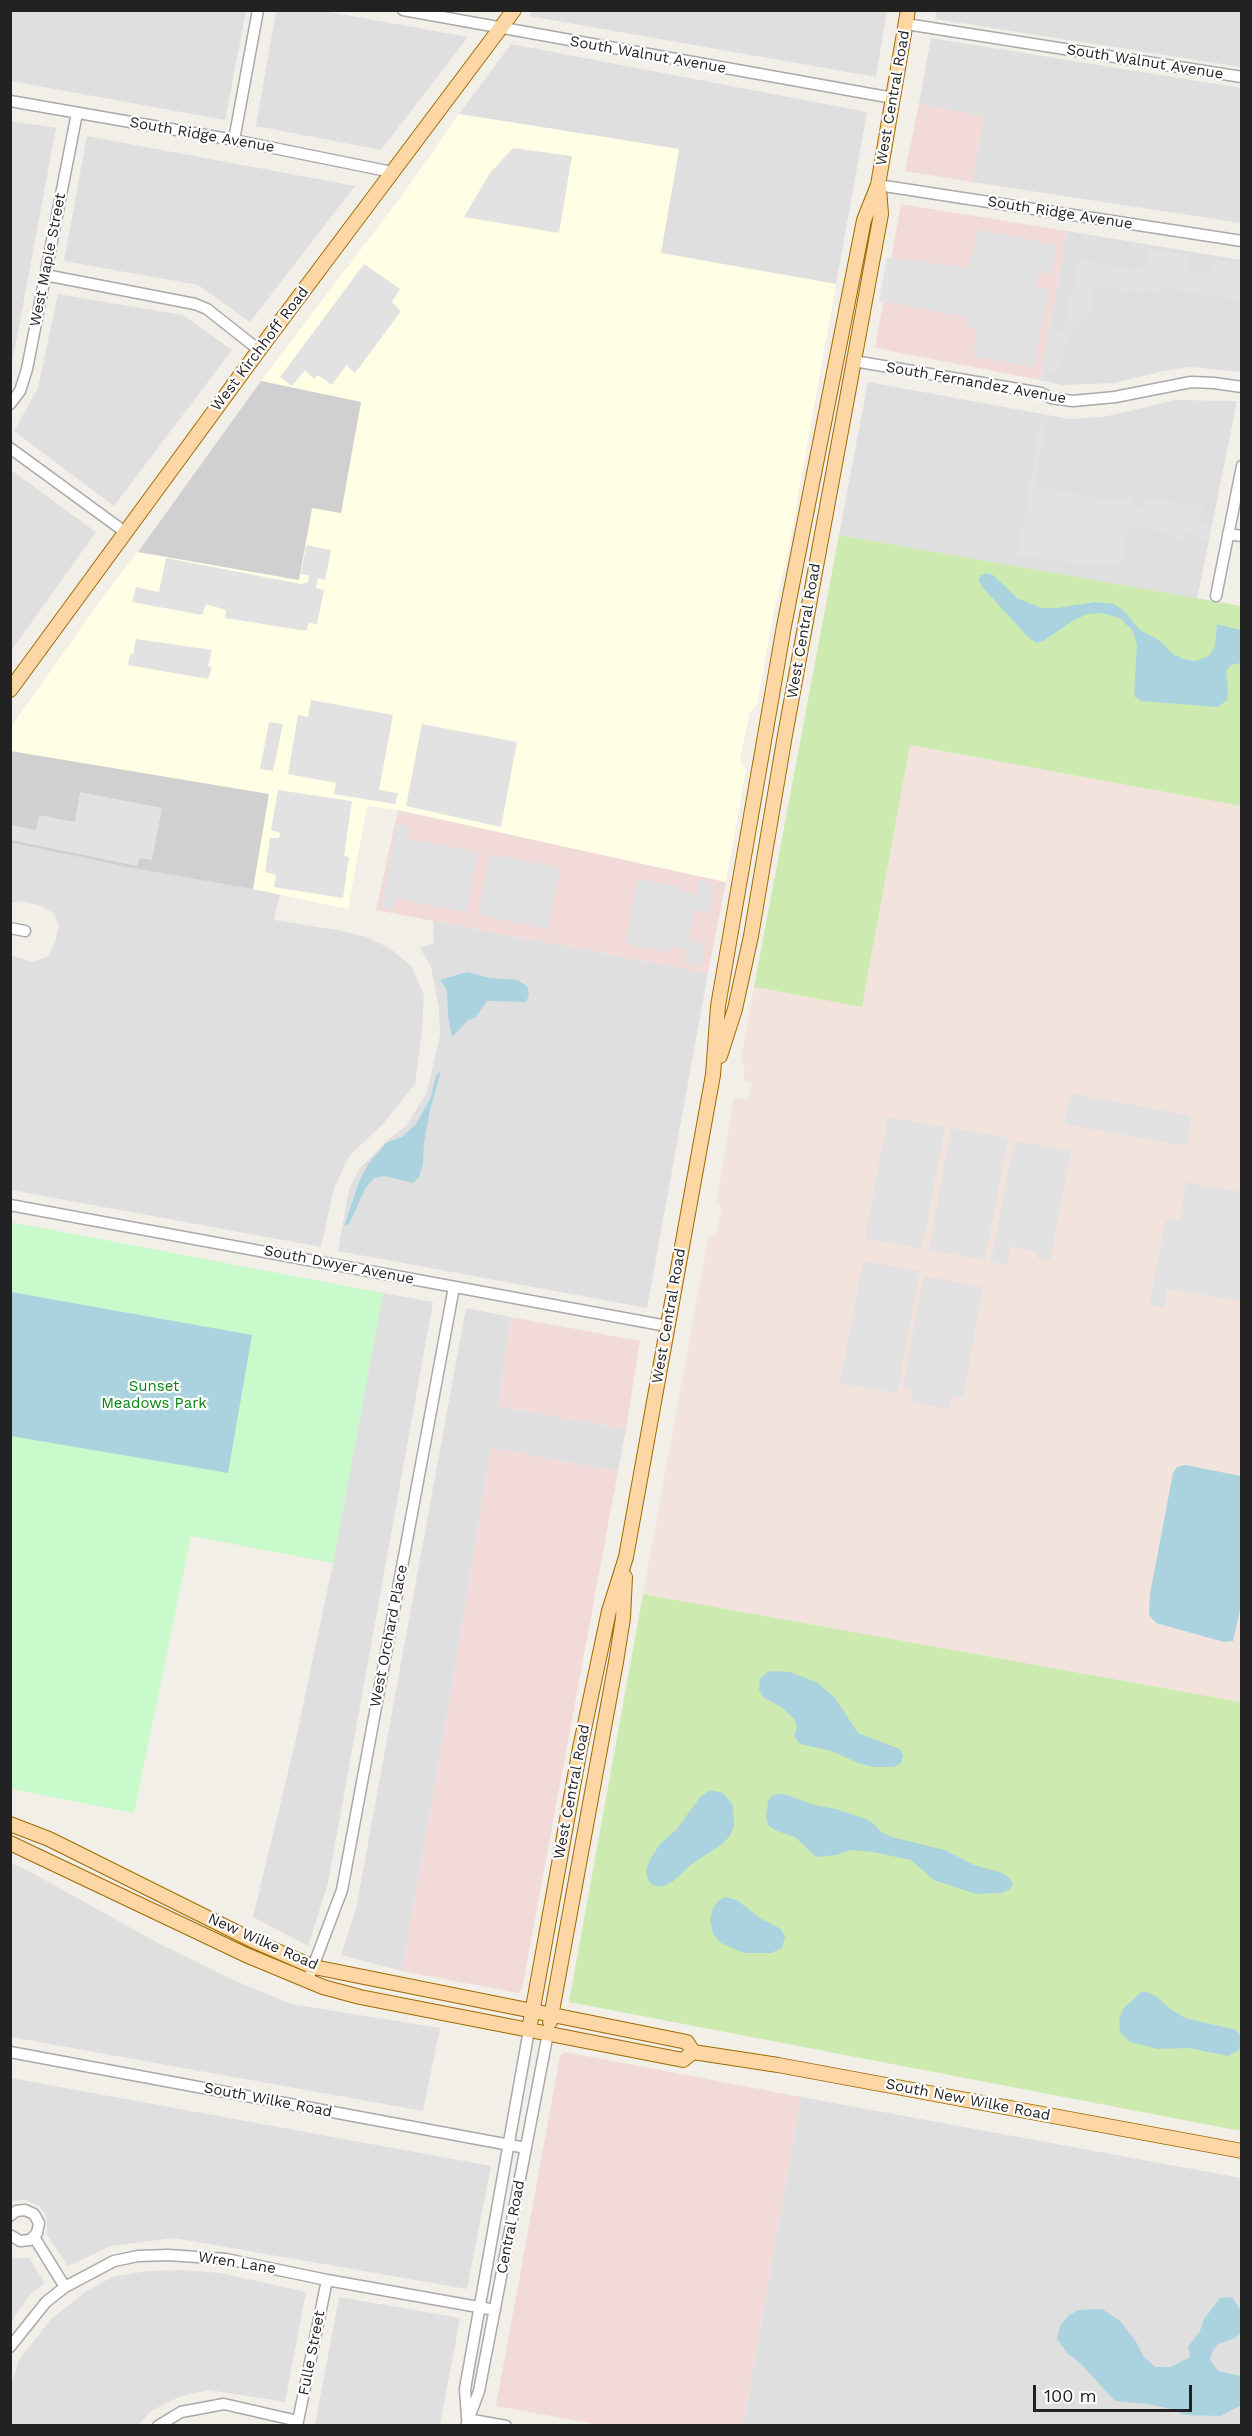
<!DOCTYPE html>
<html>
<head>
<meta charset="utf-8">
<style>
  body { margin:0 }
  #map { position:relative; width:1252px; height:2436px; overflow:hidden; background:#f2efe9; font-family:"Work Sans",sans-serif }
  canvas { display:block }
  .frame { position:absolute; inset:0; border:12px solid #222; pointer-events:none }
  .scale { position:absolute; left:1033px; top:2385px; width:159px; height:27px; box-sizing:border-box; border:3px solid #222; border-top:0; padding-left:8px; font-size:18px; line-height:21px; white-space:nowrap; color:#222; -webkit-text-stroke:4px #fff; paint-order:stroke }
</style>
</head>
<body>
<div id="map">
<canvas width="1252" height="2436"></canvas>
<div class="frame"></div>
<div class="scale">100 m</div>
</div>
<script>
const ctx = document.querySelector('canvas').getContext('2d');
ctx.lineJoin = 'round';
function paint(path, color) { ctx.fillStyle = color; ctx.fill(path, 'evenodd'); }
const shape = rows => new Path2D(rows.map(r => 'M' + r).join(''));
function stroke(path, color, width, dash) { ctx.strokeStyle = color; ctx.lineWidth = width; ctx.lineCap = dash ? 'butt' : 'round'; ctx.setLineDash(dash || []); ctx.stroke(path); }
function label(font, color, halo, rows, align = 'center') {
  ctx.font = font + ' "Work Sans",sans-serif'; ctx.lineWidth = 4.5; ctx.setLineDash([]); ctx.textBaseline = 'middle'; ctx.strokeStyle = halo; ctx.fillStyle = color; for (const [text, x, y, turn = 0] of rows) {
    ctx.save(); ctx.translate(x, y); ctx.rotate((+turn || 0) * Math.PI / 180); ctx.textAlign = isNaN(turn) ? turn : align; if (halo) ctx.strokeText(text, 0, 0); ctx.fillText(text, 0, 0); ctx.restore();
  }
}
paint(shape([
  [534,10,887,10,887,11,876,77,529,16],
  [10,11,246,11,225,120,11,81],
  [276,11,324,11,468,37,381,150,256,126],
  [936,11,1241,11,1241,67,935,19],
  [931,38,1241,88,1241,223,972,182,983,116,919,104],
  [511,44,867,112,836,284,660,253,679,149,459,114],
  [11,121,56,128,11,369,10,121],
  [87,136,355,186,250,322,198,285,64,261],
  [1067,231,1241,260,1241,372,1190,367,1164,371,1114,383,1062,385,1040,380],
  [58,294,183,315,232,350,114,506,14,431,38,388],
  [868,382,1070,419,1103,417,1176,400,1237,401,1197,599,839,535],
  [11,470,96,532,11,651],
  [10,843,127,867,280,893,274,920,337,930,367,937,391,949,412,967,424,995,422,1031,415,1084,383,1124,350,1155,334,1188,321,1247,11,1190,11,955,32,962,47,957,55,943,59,926,54,914,42,906,23,901,11,903],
  [433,921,708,973,647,1308,338,1251,349,1189,359,1169,389,1139,407,1125,427,1092,440,1035,439,1008,431,967,420,948,434,943],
  [383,1293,433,1302,328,1883,308,1946,253,1917,296,1739,333,1563],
  [466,1308,511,1317,498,1406,626,1429,618,1471,491,1448,451,1693,402,1971,341,1955,356,1909],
  [11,1863,29,1871,156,1942,231,1979,291,2004,440,2028,423,2111,11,2037],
  [11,2078,491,2166,467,2289,174,2238,111,2246,68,2266,47,2235,47,2222,45,2214,39,2206,25,2200,11,2201],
  [801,2097,1241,2178,1241,2425,743,2426],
  [11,2258,29,2258,45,2283,29,2296,11,2322],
  [184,2270,220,2273,306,2292,285,2402,209,2390,181,2396,151,2411,138,2425,11,2425,11,2385,19,2360,51,2319,88,2290,112,2277,147,2271],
  [339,2297,460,2318,440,2425,315,2425]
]), '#e0dfdf');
paint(shape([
  [919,104,984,116,972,182,905,171],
  [901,204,1067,231,1040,380,875,348],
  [398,810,726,882,708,973,376,910],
  [511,1317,640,1341,626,1429,498,1406],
  [491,1448,618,1471,522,1989,517,1993,402,1971,451,1693],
  [565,2052,801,2097,743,2425,601,2425,496,2406,560,2056]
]), '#f2dad9');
paint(shape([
  [459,114,679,149,661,253,836,284,788,552,774,611,757,705,750,712,740,759,746,770,726,882,398,810,367,806,348,909,253,889,268,794,11,751,11,727,105,594,138,552,299,580,312,508,340,513,361,402,261,381,403,194]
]), '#ffffe5');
paint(shape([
  [261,381,361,402,341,513,312,508,299,580,138,552],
  [10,751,269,794,253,889,127,867,11,843]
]), '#d0d0d0');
paint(shape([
  [910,745,1241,806,1241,1702,643,1594,708,1237,714,1236,717,1230,721,1211,720,1206,716,1203,734,1097,748,1100,752,1082,743,1080,745,1065,740,1063,754,987,862,1007]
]), '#f3e3dd');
paint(shape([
  [839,535,1241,606,1241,806,910,745,862,1007,754,987],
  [643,1594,1241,1702,1241,2131,569,2002]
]), '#cdebb0');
paint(shape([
  [10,1222,383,1293,333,1563,191,1536,134,1813,11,1789]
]), '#c8facc');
paint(shape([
  [513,148,572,156,559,233,464,217,490,173],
  [978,230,1057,245,1051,275,1038,273,1036,287,1049,289,1034,367,973,356,977,329,965,326,967,317,879,301,887,257,969,268],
  [1149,250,1189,255,1188,271,1211,274,1214,260,1241,265,1241,301,1166,288,1140,292,1093,286,1090,305,1094,310,1070,332,1058,373,1042,366,1049,329,1063,332,1079,259,1144,271],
  [364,264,400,289,392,302,401,311,355,373,346,365,332,385,318,375,314,379,305,370,292,386,280,377],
  [1041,417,1048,418,1035,485,1109,500,1134,496,1134,507,1142,508,1144,498,1203,506,1200,524,1211,529,1209,541,1187,532,1184,542,1159,531,1128,526,1121,564,1111,564,1109,567,1018,556],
  [306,545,331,550,325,580,318,578,316,588,324,590,317,624,309,623,306,631,225,618,226,610,206,604,202,615,132,602,136,587,159,592,166,558,301,584,308,582,309,575,301,574],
  [136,639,212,650,208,666,212,667,208,679,128,665,130,654,133,654],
  [311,700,393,715,379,790,398,793,395,804,334,794,336,783,288,774,298,715,308,717],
  [269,722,283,724,273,771,260,769],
  [422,724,517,742,501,827,406,806],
  [278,790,352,801,344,856,349,857,343,898,274,887,276,875,265,872,270,838,279,838,280,833,271,830],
  [80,792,162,808,152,860,140,858,137,866,11,840,11,825,36,830,39,815,75,822],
  [397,824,410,827,408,839,478,852,466,912,395,898,393,910,381,908],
  [490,854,560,868,548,929,478,915],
  [638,879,682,887,681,892,697,895,698,880,714,883,709,912,694,910,689,941,705,945,701,967,685,964,687,950,671,947,669,952,626,944],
  [1070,1093,1191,1116,1187,1146,1065,1124],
  [888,1117,945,1127,922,1249,865,1238],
  [951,1128,1008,1138,985,1260,929,1250],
  [1014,1141,1071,1151,1050,1261,1037,1258,1037,1252,1010,1247,1007,1265,991,1262],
  [1186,1182,1241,1192,1241,1301,1167,1289,1164,1307,1149,1305,1166,1219,1179,1221],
  [863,1261,920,1271,897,1393,840,1383],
  [923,1276,983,1287,963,1398,952,1396,949,1409,911,1402,913,1389,903,1387]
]), '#e2e2e2');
paint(shape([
  [986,573,993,575,1017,598,1041,608,1057,608,1095,602,1114,604,1123,610,1140,630,1159,640,1173,654,1183,659,1195,661,1209,656,1215,646,1217,624,1241,630,1241,663,1231,665,1226,671,1228,690,1227,700,1218,707,1141,701,1134,696,1137,644,1132,630,1121,619,1103,613,1087,614,1071,622,1045,640,1037,643,1029,638,984,589,979,581,980,576],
  [467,972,490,978,517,980,527,986,529,995,526,1002,487,1001,476,1017,468,1020,452,1037,448,1016,447,990,440,980],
  [441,1071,430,1110,424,1143,423,1165,419,1177,413,1183,384,1176,374,1178,365,1189,349,1224,344,1226,359,1182,369,1163,386,1143,402,1137,416,1124,431,1097,436,1076],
  [11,1292,252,1335,228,1473,11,1436],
  [1185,1465,1241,1476,1241,1605,1233,1641,1224,1642,1156,1623,1149,1615,1150,1594,1173,1473,1177,1467],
  [769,1671,790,1672,818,1683,835,1698,858,1733,900,1749,903,1756,901,1763,894,1767,873,1767,858,1763,832,1751,800,1744,794,1736,797,1727,794,1719,780,1706,764,1698,759,1690,760,1679],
  [710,1790,723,1793,733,1805,734,1826,730,1836,721,1845,692,1864,672,1882,662,1887,652,1885,648,1880,646,1871,650,1859,660,1844,677,1829,700,1797],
  [777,1794,787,1795,814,1805,836,1809,866,1819,874,1824,881,1832,892,1837,945,1850,974,1865,1003,1873,1011,1880,1013,1885,1010,1889,1001,1893,976,1894,934,1880,911,1860,872,1852,850,1850,837,1855,816,1857,795,1837,777,1831,768,1825,766,1817,768,1802,771,1796],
  [725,1897,737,1900,760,1918,781,1929,785,1937,782,1948,771,1953,744,1953,721,1943,713,1934,710,1920,713,1908,718,1901],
  [1141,1992,1146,1992,1156,1996,1169,2008,1185,2018,1236,2030,1241,2036,1239,2050,1228,2056,1189,2048,1158,2049,1130,2042,1120,2032,1119,2019,1123,2009],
  [1232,2297,1241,2311,1241,2332,1235,2338,1218,2344,1212,2352,1210,2360,1218,2371,1241,2376,1241,2405,1221,2416,1184,2415,1172,2409,1148,2404,1115,2401,1080,2363,1067,2353,1057,2339,1060,2326,1069,2315,1079,2310,1102,2309,1120,2321,1135,2340,1144,2357,1155,2367,1171,2367,1190,2357,1188,2347,1200,2331,1204,2319,1220,2298]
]), '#aad3df');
const minor = shape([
  [403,10,893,98],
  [906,24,1242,77],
  [10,101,234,140,392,172],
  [234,140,258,10],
  [878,185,1242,241],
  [45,275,195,304,207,309,259,350],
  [854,361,1041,393,1051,398,1073,401,1115,397,1191,382,1214,383,1242,387],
  [10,404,20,391,27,369,77,113],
  [10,448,125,532],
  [1228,534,1242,536],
  [1216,596,1242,466],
  [10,928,25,931],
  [10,1205,667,1326],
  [311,1972,342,1890,454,1287],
  [10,2052,526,2148],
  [10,2216,16,2211,25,2210,34,2214,39,2223,37,2233,30,2240,20,2241,10,2235],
  [34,2237,65,2287],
  [10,2347,46,2302,65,2287,114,2261,138,2256,168,2255,226,2259,327,2280,495,2310],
  [467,2417,465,2389,529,2030],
  [467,2419,506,2426],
  [158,2426,181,2412,224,2404,298,2421],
  [297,2426,327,2280],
  [466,2426,479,2391,548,2033]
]);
const major = shape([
  [10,690,259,350,514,10],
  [720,1056,735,1009,751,936,785,735,881,214,879,188],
  [10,1824,49,1839,252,1940,314,1967,687,2042,693,2052],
  [10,1843,246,1955,323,1987,360,1997,683,2060,693,2052,778,2065,1242,2151],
  [550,2022,616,1662,623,1618,625,1577],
  [529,2030,580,1748,609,1611,626,1557,713,1075,718,1006,784,626,864,220,878,185,908,10]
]);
stroke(minor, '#a9a9a9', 13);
stroke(major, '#a06b00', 16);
stroke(minor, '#fff', 10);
stroke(major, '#fcd6a4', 14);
label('15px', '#222', '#fff', [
  ["South Walnut Avenue",648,55,10],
  ["South Walnut Avenue",1145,62,9],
  ["West Central Road",893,98,-80],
  ["South Ridge Avenue",202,135,10],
  ["South Ridge Avenue",1060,213,9],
  ["West Maple Street",48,260,-79],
  ["West Kirchhoff Road",260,349,-53],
  ["South Fernandez Avenue",976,383,10],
  ["West Central Road",804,631,-80],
  ["South Dwyer Avenue",339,1265,11],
  ["West Central Road",669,1316,-80],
  ["West Orchard Place",389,1636,-79],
  ["West Central Road",572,1792,-79],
  ["New Wilke Road",263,1942,24],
  ["South Wilke Road",268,2100,11],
  ["South New Wilke Road",968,2100,11],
  ["Central Road",511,2227,-79],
  ["Wren Lane",237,2263,9],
  ["Fulle Street",312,2353,-79]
]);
label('15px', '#0c8416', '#fff', [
  ["Sunset",154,1387],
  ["Meadows Park",154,1404]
]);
</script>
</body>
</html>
